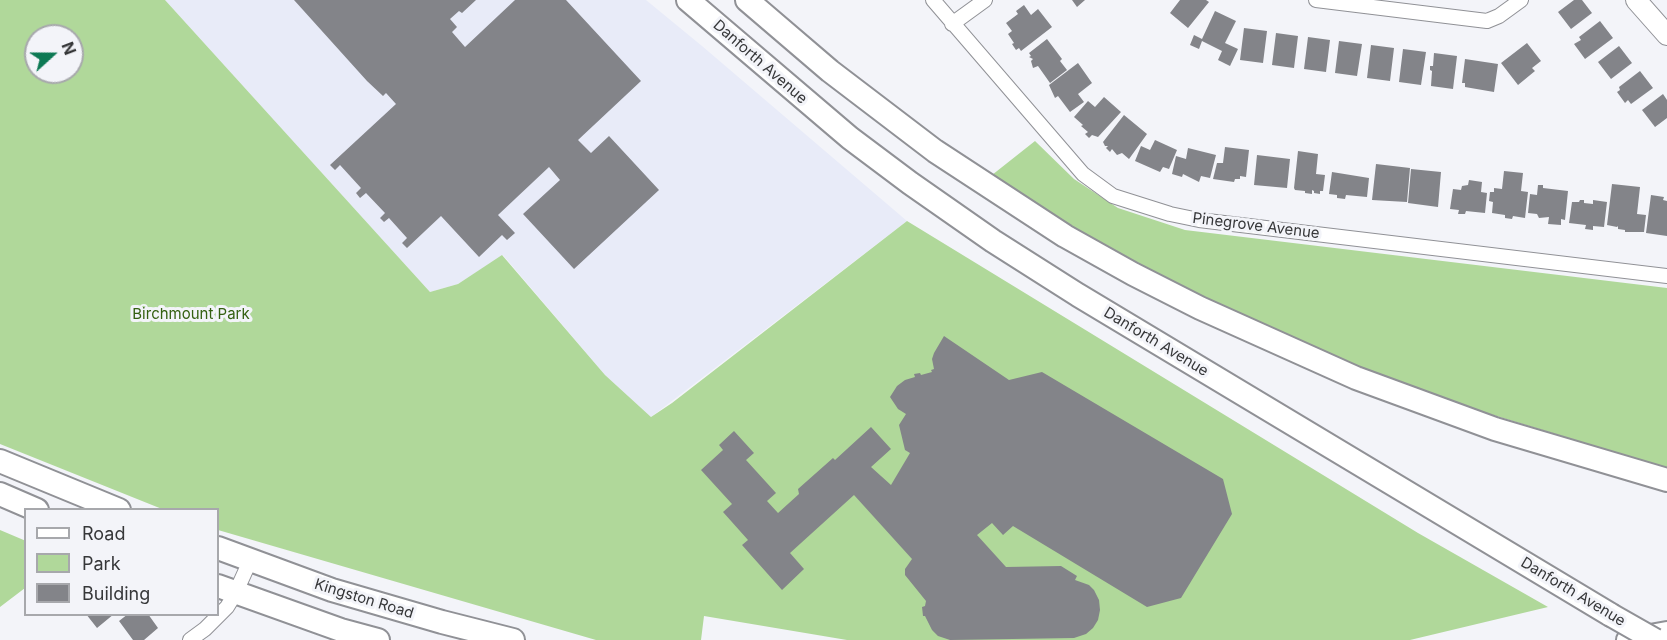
<!DOCTYPE html>
<html>
<head>
<meta charset="utf-8">
<style>
  body { margin:0 }
  #map { position:relative; width:1667px; height:640px; overflow:hidden; background:#f3f4f9; font-family:Inter,sans-serif }
  canvas { display:block }
  .legend { position:absolute; left:24px; top:508px; width:195px; height:108px; box-sizing:border-box; background:#f3f4f9; border:2px solid #a7a8ac; margin:0; padding:8px 10px; list-style:none; font-size:18px; color:#363739 }
  .legend li { display:flex; align-items:center; gap:12px; height:30px }
  .legend b { width:30px; border:2px solid #a7a8ac }
  .north { position:absolute; left:24px; top:24px; width:60px; height:60px; box-sizing:border-box; background:#f3f4f9; border:2px solid #a7a8ac; border-radius:50%; rotate:69deg; font-size:16px; font-weight:700; line-height:24px; text-align:center; color:#363739 }
  .north::after { content:''; display:block; margin:auto; width:21px; height:27px; background:#0d7954; clip-path:polygon(50% 0,100% 100%,50% 72%,0 100%) }
</style>
</head>
<body>
<div id="map">
<canvas width="1667" height="640"></canvas>
<ul class="legend">
<li><b style="height:8px;background:#fff"></b>Road</li>
<li><b style="height:16px;background:#b0d89a"></b>Park</li>
<li><b style="height:16px;background:#838489"></b>Building</li>
</ul>
<div class="north">N</div>
</div>
<script>
const ctx = document.querySelector('canvas').getContext('2d');
ctx.lineJoin = 'round';
function paint(path, color) { ctx.fillStyle = color; ctx.fill(path, 'evenodd'); }
const shape = rows => new Path2D(rows.map(r => 'M' + r).join(''));
function stroke(path, color, width, dash) { ctx.strokeStyle = color; ctx.lineWidth = width; ctx.lineCap = dash ? 'butt' : 'round'; ctx.setLineDash(dash || []); ctx.stroke(path); }
function label(font, color, halo, rows, align = 'center') {
  ctx.font = font + ' Inter,sans-serif'; ctx.lineWidth = 6; ctx.setLineDash([]); ctx.textBaseline = 'middle'; ctx.strokeStyle = halo; ctx.fillStyle = color; for (const [text, x, y, turn = 0] of rows) {
    ctx.save(); ctx.translate(x, y); ctx.rotate((+turn || 0) * Math.PI / 180); ctx.textAlign = isNaN(turn) ? turn : align; if (halo) ctx.strokeText(text, 0, 0); ctx.fillText(text, 0, 0); ctx.restore();
  }
}
paint(shape([
  [165,0,646,0,702,46,907,221,651,417,605,375,503,255,458,284,430,292]
]), '#e8ebf8');
paint(shape([
  [0,0,165,0,430,292,458,284,502,255,605,375,651,417,672,403,907,221,1418,533,1548,607,1410,640,847,640,704,616,701,640,596,640,218,530,218,510,162,509,0,444],
  [36,36,72,36,72,72,36,72],
  [1035,141,1074,179,1118,208,1185,230,1667,288,1667,468,1480,411,1408,386,1354,366,1189,291,1072,226,992,175],
  [0,530,26,541,25,588,0,607]
]), '#b0d89a');
paint(shape([
  [294,0,476,0,462,13,459,11,450,19,457,27,452,32,465,47,515,0,566,0,641,81,578,140,591,153,609,136,659,190,574,269,523,214,560,180,549,167,498,215,515,233,507,240,502,235,479,257,441,216,407,248,402,243,407,238,389,218,384,222,380,218,385,213,366,193,360,198,356,193,361,188,340,165,335,170,330,165,396,104,386,93,383,96,367,81],
  [1072,0,1085,0,1077,7],
  [1180,0,1206,0,1209,2,1188,28,1170,13],
  [1574,0,1582,0,1592,13,1571,29,1558,12],
  [1024,5,1031,15,1038,9,1052,27,1021,51,1019,48,1016,50,1012,44,1014,43,1008,34,1012,31,1006,23,1018,14,1016,11],
  [1215,11,1236,21,1225,43,1238,49,1230,66,1218,60,1222,51,1202,41,1199,49,1190,45,1194,35,1202,39],
  [1600,21,1613,38,1585,59,1574,44,1581,40,1579,37],
  [1244,28,1267,31,1263,63,1240,60],
  [1276,33,1298,36,1294,68,1272,65],
  [1308,37,1330,40,1326,72,1304,69],
  [1047,39,1062,59,1060,61,1067,70,1050,83,1038,66,1033,68,1031,61,1033,59,1029,57,1031,56,1029,53],
  [1339,41,1362,44,1357,76,1335,73],
  [1527,43,1541,61,1532,68,1535,71,1518,85,1501,63],
  [1371,45,1394,48,1390,81,1367,78],
  [1619,46,1632,63,1611,79,1598,62],
  [1403,49,1426,52,1421,85,1399,82],
  [1434,53,1457,56,1453,89,1431,86,1432,71,1430,70,1430,66,1433,66],
  [1465,59,1498,64,1494,92,1465,87,1465,83,1462,83],
  [1078,63,1092,83,1078,94,1084,102,1070,112,1058,96,1055,98,1049,85],
  [1640,71,1653,88,1631,104,1628,100,1625,103,1617,92,1620,90,1619,87],
  [1663,94,1667,100,1667,118,1655,127,1642,110],
  [1104,97,1121,112,1098,137,1092,135,1089,138,1085,134,1088,132,1081,126,1083,125,1074,117,1088,101,1095,107],
  [1124,115,1147,134,1129,159,1122,153,1117,155,1112,149,1110,152,1106,148,1108,146,1105,146,1103,142],
  [1155,140,1177,150,1169,169,1163,167,1160,172,1135,161,1141,146,1150,150],
  [1225,147,1249,150,1246,177,1240,176,1240,179,1235,179,1234,182,1213,179,1217,163,1223,163],
  [1188,148,1216,155,1210,178,1201,176,1199,182,1183,174,1182,177,1172,174,1176,156,1186,159],
  [1298,151,1318,154,1316,174,1325,175,1323,191,1320,191,1320,194,1314,193,1314,191,1312,190,1312,194,1305,193,1305,191,1295,190,1294,188],
  [1257,155,1290,159,1287,188,1254,185],
  [1376,164,1410,168,1407,202,1372,200],
  [1411,169,1441,172,1438,207,1408,203],
  [1504,171,1523,173,1521,191,1528,192,1525,218,1513,216,1512,219,1505,218,1505,215,1492,213,1493,202,1489,201,1490,192,1494,192,1494,188,1502,189],
  [1332,172,1369,178,1367,197,1346,195,1345,199,1337,198,1337,195,1329,194],
  [1469,180,1482,182,1481,192,1487,193,1485,213,1466,211,1465,214,1458,214,1459,210,1450,209,1453,189,1461,190,1462,186,1468,185],
  [1612,184,1640,187,1637,214,1646,215,1644,232,1625,232,1625,230,1618,229,1618,226,1617,227,1607,225],
  [1538,185,1543,185,1543,188,1568,191,1565,220,1561,219,1561,225,1548,224,1549,217,1539,218,1537,214,1528,213,1530,194,1537,195],
  [1651,195,1664,197,1663,200,1667,201,1667,236,1646,233],
  [1580,200,1584,200,1584,203,1593,204,1593,200,1607,202,1604,227,1593,226,1593,230,1585,229,1586,225,1569,223,1572,202,1579,202],
  [944,336,1009,380,1042,372,1223,479,1232,514,1181,598,1147,607,1013,526,1003,535,992,523,977,535,1006,567,1061,566,1077,576,1075,580,1089,585,1094,590,1099,600,1100,610,1098,620,1093,628,1086,634,1074,638,950,640,938,636,932,630,925,616,923,616,922,607,925,606,926,601,905,575,905,569,912,559,854,495,790,553,804,569,782,590,742,545,748,540,723,512,732,504,701,470,723,450,719,445,734,431,754,453,746,460,776,493,767,501,778,513,799,494,798,489,833,458,835,460,871,427,891,449,871,467,891,485,910,453,905,450,899,425,906,414,898,409,890,397,897,386,905,380,915,377,914,374,920,373,921,375,932,372,931,370,934,369,932,359,934,353],
  [86,614,114,614,97,628],
  [128,614,148,614,158,628,144,640,133,640,119,621]
]), '#838489');
const street = shape([
  [933,0,1083,174,1113,196,1170,214,1199,220,1667,276],
  [1316,0,1487,21,1499,16,1521,0],
  [952,24,985,0],
  [190,640,205,629,227,607,235,594,250,561]
]);
const secondary = shape([
  [1636,0,1667,35]
]);
const primary = shape([
  [688,0,850,138,910,183,993,241,1078,295,1611,615],
  [747,0,830,71,935,151,1065,236,1133,274,1200,308,1356,378,1495,429,1667,480],
  [0,461,119,510],
  [0,494,37,510],
  [218,548,332,590,442,622,513,640],
  [218,586,341,630,378,640],
  [1628,640,1667,633]
]);
stroke(street, '#909196', 16);
stroke(secondary, '#909196', 22);
stroke(primary, '#909196', 26);
stroke(street, '#fff', 14);
stroke(secondary, '#fff', 20);
stroke(primary, '#fff', 22);
const primaryBridge = shape([
  [1611,615,1655,640]
]);
stroke(primaryBridge, '#909196', 26, []);
stroke(primaryBridge, '#fff', 22);
label('15px', '#363739', '#f3f4f9', [
  ["Danforth Avenue",760,62,41],
  ["Pinegrove Avenue",1256,226,7],
  ["Danforth Avenue",1156,342,31],
  ["Danforth Avenue",1573,592,31],
  ["Kingston Road",364,599,17]
]);
label('15px', '#346011', '#f3f4f9', [
  ["Birchmount Park",191,314]
]);
</script>
</body>
</html>
